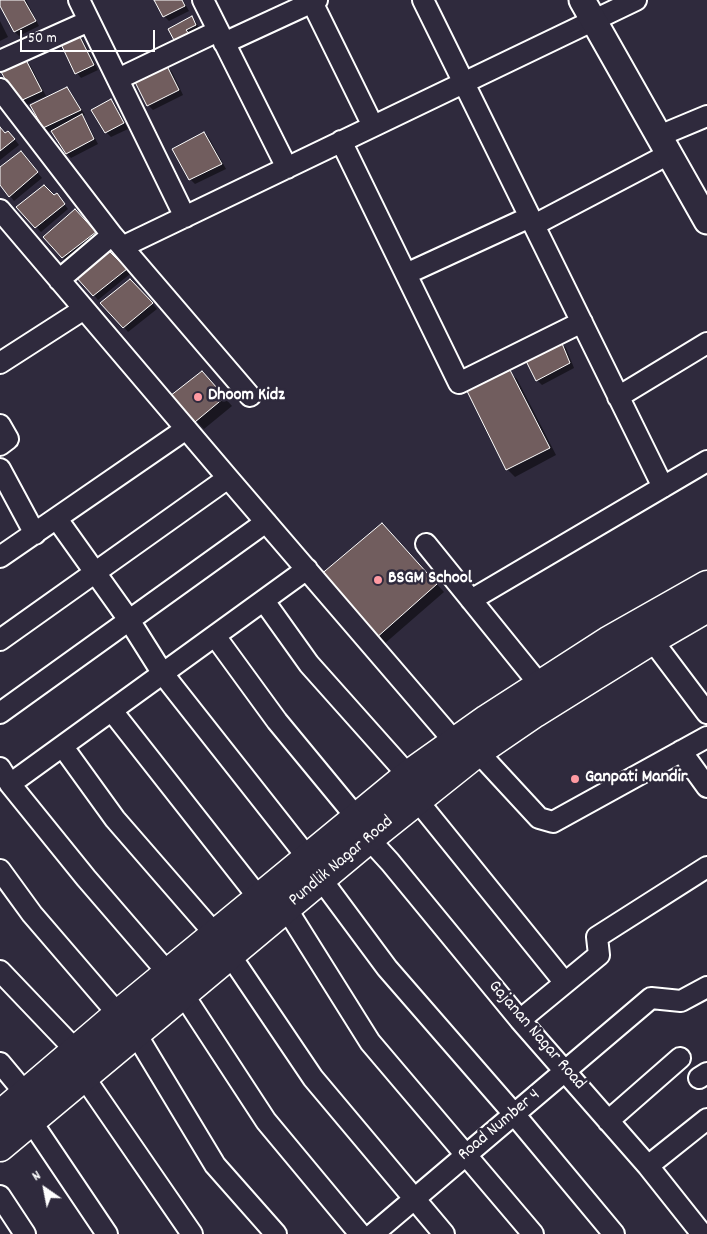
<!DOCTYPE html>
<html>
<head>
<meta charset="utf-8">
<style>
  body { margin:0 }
  #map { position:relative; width:707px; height:1234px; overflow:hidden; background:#2f2a3d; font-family:Dekko,sans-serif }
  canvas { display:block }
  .north { position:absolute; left:20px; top:1164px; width:50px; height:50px; -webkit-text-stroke:4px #2f2a3d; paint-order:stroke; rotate:327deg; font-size:14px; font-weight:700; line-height:20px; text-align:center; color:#fff }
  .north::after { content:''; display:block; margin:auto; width:18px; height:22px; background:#fff; clip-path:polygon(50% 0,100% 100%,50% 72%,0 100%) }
  .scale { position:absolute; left:20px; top:30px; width:135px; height:22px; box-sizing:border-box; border:2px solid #fff; border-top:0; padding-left:6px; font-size:15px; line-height:18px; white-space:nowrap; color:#fff; -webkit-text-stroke:4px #2f2a3d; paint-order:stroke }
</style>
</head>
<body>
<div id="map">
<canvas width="707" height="1234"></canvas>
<div class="north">N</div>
<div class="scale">50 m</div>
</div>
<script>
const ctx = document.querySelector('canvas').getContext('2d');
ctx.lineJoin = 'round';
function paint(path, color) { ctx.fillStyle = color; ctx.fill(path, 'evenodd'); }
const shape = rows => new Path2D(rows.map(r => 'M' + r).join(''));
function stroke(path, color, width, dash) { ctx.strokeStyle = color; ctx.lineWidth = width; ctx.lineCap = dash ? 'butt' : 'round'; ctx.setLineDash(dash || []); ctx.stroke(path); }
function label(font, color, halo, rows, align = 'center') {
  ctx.font = font + ' Dekko,sans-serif'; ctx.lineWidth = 5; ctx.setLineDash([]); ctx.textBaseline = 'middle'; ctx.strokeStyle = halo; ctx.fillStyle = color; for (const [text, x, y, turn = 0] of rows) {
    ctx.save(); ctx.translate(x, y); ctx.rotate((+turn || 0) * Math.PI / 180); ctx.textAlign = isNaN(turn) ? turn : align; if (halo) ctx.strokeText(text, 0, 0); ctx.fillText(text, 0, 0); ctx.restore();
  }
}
paint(shape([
  [0,0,26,0,39,26,19,36,15,32,0,3],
  [156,0,183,0,189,11,169,21,164,16],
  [191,18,196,22,200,30,176,41],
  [0,21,8,37,0,41],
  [77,33,82,38,98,70,81,78,77,73],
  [25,60,30,65,46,96,24,106,19,101],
  [167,67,172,72,183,95,153,110,148,105],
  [66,88,71,93,85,115,82,116,86,121,98,144,71,158,66,153,52,130,49,132,44,127],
  [111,100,115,105,128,129,111,137,106,132],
  [0,128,5,134,13,137,19,145,0,160],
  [204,133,209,138,226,169,195,184,190,179],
  [25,158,42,178,14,201,0,183,0,169],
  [61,200,68,209,41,232,18,208],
  [80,216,100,238,67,262,45,237],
  [108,252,130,274,98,300,94,295],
  [130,280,157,309,128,332,124,327],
  [561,343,566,348,574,368,542,385,537,380],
  [509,372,517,379,556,455,515,477,507,469],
  [209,380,232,406,204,429,172,397],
  [389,532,444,592,383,645,376,638]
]), '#0007');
const building = shape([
  [0,0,24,0,36,21,14,32,0,6,0,0],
  [154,0,182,0,185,6,163,17,154,0],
  [192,16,196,25,186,30,190,35,175,42,168,29,192,16],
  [77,31,94,65,75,74,59,40,77,31],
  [25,58,42,91,18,102,0,70,25,58],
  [167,66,179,90,147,106,135,82,167,66],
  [67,87,81,110,43,128,30,105,67,87],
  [111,99,124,123,105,133,91,110,111,99],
  [82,114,94,139,66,154,51,131,82,114],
  [0,127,5,133,8,131,15,139,0,151,0,127],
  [204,132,222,164,189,180,172,149,204,132],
  [21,151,38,172,9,197,0,185,0,167,21,151],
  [44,185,54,195,57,193,65,204,35,228,16,207,44,185],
  [75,209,96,232,62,258,43,237,75,209],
  [108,250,127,269,93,296,75,276,108,250],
  [130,279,153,303,123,328,100,303,130,279],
  [561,341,570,363,536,381,525,359,561,341],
  [510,370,550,448,506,470,467,391,510,370],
  [202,371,225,397,195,422,170,396,202,371],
  [382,523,437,584,375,639,319,576,382,523]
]);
paint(building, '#715d5e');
stroke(building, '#fff', 1);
const minor = shape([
  [79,0,185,217],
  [203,0,287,168],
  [311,0,373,126],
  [423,0,663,487],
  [224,43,317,0],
  [0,61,89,21],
  [118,79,218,31],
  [0,89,112,235,250,396],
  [659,136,707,116],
  [341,141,459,383,582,322],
  [0,210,228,478,454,741,478,752,539,818,553,822,707,737],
  [534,225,669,154],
  [122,247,636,0],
  [406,274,530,217],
  [59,280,112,235],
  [0,363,84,309],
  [618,397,707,343],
  [0,425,8,439,0,445],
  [0,469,35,534],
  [57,519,129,620,163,674,308,858],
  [426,544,540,685],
  [0,557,186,429],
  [471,600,707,461],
  [264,601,309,664,408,775],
  [215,636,277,721,357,818],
  [0,640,228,478],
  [652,640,707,713],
  [112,711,259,898],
  [0,713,266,522],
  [63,747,115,819,215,934],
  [681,751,707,787],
  [0,768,10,784,86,878,168,973],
  [10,784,307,569],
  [417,800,565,983],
  [369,839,390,862,520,1020,648,1166,702,1234],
  [0,870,32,914,118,1014],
  [321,879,387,968,514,1114,614,1234],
  [286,908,370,1042,533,1234],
  [230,955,313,1078,444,1234],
  [0,971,85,1060],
  [183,994,266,1121,360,1234],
  [520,1020,599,955,597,937,707,867],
  [136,1034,215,1165,276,1234],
  [0,1063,25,1093],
  [84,1077,192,1234],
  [699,1078,707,1073],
  [31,1121,107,1234],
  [608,1121,680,1058],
  [648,1166,707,1119],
  [0,1196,25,1234],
  [373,1234,651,998,681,1001,707,987]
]);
const tertiary = shape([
  [582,0,707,221]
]);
const secondary = shape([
  [0,1115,118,1014,408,775,487,719,608,641,707,585],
  [0,1147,369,839,478,752,535,713,652,640,707,608]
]);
stroke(minor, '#fff', 24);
stroke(tertiary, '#fff', 29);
stroke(secondary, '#fff', 31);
stroke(minor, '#2f2a3d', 20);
stroke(tertiary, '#2f2a3d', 25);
stroke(secondary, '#2f2a3d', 28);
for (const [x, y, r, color] of [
  [198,397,5,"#ff9aa2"],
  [378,580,5,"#ff9aa2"],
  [575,779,5,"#ff9aa2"]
]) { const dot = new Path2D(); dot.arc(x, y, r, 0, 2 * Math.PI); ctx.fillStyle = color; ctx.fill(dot); stroke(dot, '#2f2a3d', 2); }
label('bold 18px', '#fff', '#2f2a3d', [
  ["Dhoom Kidz",208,397],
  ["BSGM School",388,580],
  ["Ganpati Mandir",585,779]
], 'left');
label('18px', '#fff', '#2f2a3d', [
  ["Pundlik Nagar Road",342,862,-40],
  ["Gajanan Nagar Road",536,1036,49],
  ["Road Number 4",500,1126,-40]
]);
</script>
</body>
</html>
